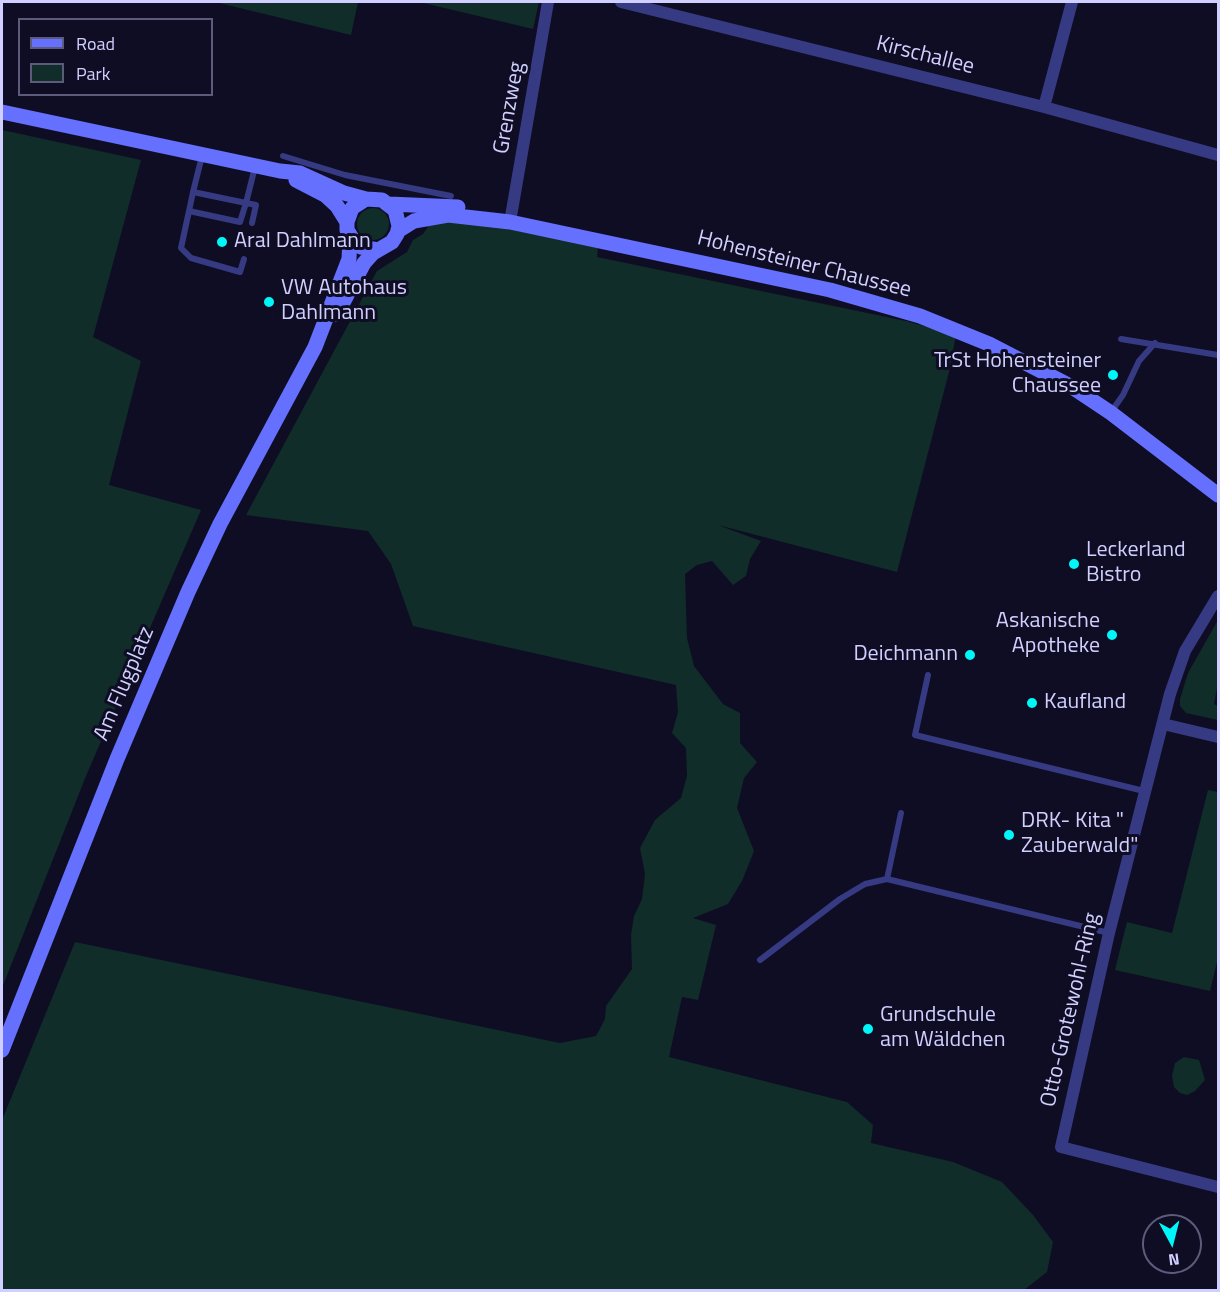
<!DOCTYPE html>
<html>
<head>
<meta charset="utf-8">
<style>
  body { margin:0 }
  #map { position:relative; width:1220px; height:1292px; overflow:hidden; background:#0f0d23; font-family:"Titillium Web",sans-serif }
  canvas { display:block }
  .frame { position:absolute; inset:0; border:3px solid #d0cfff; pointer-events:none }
  .legend { position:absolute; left:18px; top:18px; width:195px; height:78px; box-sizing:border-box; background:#0f0d23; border:2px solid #5c5b7b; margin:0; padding:8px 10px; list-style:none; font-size:18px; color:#d0cfff }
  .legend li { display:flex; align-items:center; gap:12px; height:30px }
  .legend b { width:30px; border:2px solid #5c5b7b }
  .north { position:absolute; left:1142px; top:1214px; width:60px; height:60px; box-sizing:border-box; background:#0f0d23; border:2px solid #5c5b7b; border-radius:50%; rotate:173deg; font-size:16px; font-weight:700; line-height:24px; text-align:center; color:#d0cfff }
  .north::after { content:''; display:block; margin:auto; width:21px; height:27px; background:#00f7fa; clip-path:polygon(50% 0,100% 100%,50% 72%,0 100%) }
</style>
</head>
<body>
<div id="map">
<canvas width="1220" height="1292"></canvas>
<div class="frame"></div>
<ul class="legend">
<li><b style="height:8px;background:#6670ff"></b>Road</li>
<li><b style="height:16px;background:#102d29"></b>Park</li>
</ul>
<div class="north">N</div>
</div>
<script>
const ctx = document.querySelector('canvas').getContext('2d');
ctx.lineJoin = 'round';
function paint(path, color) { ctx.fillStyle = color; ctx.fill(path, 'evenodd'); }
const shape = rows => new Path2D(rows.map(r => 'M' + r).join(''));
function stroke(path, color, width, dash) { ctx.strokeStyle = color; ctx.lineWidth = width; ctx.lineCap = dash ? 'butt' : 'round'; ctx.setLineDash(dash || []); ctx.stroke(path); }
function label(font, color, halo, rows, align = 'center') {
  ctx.font = font + ' "Titillium Web",sans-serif'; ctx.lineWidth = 6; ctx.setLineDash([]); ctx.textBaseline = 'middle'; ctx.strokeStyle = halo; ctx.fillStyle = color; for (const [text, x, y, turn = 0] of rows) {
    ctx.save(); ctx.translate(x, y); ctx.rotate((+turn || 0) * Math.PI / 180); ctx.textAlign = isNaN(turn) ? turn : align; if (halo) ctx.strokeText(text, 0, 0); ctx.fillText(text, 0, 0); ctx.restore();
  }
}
paint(shape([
  [215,2,358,2,351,35],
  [419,2,539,2,533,29],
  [2,130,141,160,93,337,141,361,109,485,201,510,86,776,2,988],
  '357 224a16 16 0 1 1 32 0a16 16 0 1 1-32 0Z',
  [460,219,598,247,597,257,906,321,956,335,949,372,897,572,718,525,761,541,750,559,746,576,733,585,712,561,697,565,685,574,687,638,694,666,723,704,740,713,740,743,757,762,744,778,737,808,754,851,742,881,728,904,693,918,716,925,698,1000,682,997,669,1057,847,1102,873,1125,871,1143,953,1162,1002,1182,1033,1215,1053,1242,1047,1272,1024,1290,2,1290,2,1120,75,942,560,1043,596,1036,605,1019,606,1006,632,969,631,935,634,916,642,899,645,874,640,848,655,820,681,798,687,776,686,748,672,733,678,712,676,685,413,626,391,564,368,531,246,515,377,271,407,252,413,240,423,234,428,227,426,221],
  [1218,620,1218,683,1214,704,1218,706,1218,720,1186,713,1180,706,1180,699,1188,673],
  [1208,790,1218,792,1218,958,1210,991,1115,970,1127,922,1172,933],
  [1184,1057,1199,1060,1205,1080,1195,1091,1187,1095,1180,1093,1174,1087,1172,1076,1175,1063]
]), '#102d29');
stroke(shape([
  [202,156,193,192,246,203,255,167],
  [283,156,345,175,451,196],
  [193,192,189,211,240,222,246,203,256,205,252,223],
  [189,211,181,248,191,258,240,272,244,259],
  [1121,339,1218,355],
  [1111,412,1123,395,1139,361,1155,343],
  [928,675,915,735,1144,791],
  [887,879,901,813],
  [760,960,840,899,865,884,887,879,1109,933]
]), '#363a83', 6);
stroke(shape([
  [621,2,1044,107,1218,155],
  [1044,107,1072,2],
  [510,222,548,2],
  [1218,596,1185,651,1170,694,1109,933,1061,1147,1218,1187],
  [1163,724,1218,737]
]), '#363a83', 12);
stroke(shape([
  [2,112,280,171,300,173,344,193,366,199],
  [296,180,325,195,337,206,347,222],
  [389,204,458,207],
  [398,231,414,221,448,215,510,222,830,290,920,316,989,344,1072,387,1111,413,1218,495],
  [337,314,364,263,373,253,392,242,397,234,399,226,395,210,382,200,366,199,352,208,347,222,347,230,355,243,361,247,378,250],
  [2,1050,117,759,188,592,220,524,315,347,349,259,350,237]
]), '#6670ff', 15);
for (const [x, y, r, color] of [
  [222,242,6,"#00f7fa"],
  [269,302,6,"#00f7fa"],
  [1113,375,6,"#00f7fa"],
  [1074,564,6,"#00f7fa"],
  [1112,635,6,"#00f7fa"],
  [970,655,6,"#00f7fa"],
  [1032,703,6,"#00f7fa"],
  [1009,835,6,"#00f7fa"],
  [868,1029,6,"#00f7fa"]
]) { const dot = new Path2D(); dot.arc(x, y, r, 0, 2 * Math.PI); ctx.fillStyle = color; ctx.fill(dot); stroke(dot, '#0f0d23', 2); }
label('22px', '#d0cfff', '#0f0d23', [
  ["Kirschallee",925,56,14],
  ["Grenzweg",510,108,-80],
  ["Hohensteiner Chaussee",804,265,14],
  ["Am Flugplatz",125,684,-67],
  ["Otto-Grotewohl-Ring",1071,1010,-77]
]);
label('22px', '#d0cfff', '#0f0d23', [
  ["Aral Dahlmann",234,242],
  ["VW Autohaus",281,289],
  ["Dahlmann",281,314],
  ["TrSt Hohensteiner",1101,362,"right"],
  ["Chaussee",1101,387,"right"],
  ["Leckerland",1086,551],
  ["Bistro",1086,576],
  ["Askanische",1100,622,"right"],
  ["Apotheke",1100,647,"right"],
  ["Deichmann",958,655,"right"],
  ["Kaufland",1044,703],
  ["DRK- Kita \"",1021,822],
  ["Zauberwald\"",1021,847],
  ["Grundschule",880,1016],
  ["am Wäldchen",880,1041]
], 'left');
</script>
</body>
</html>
